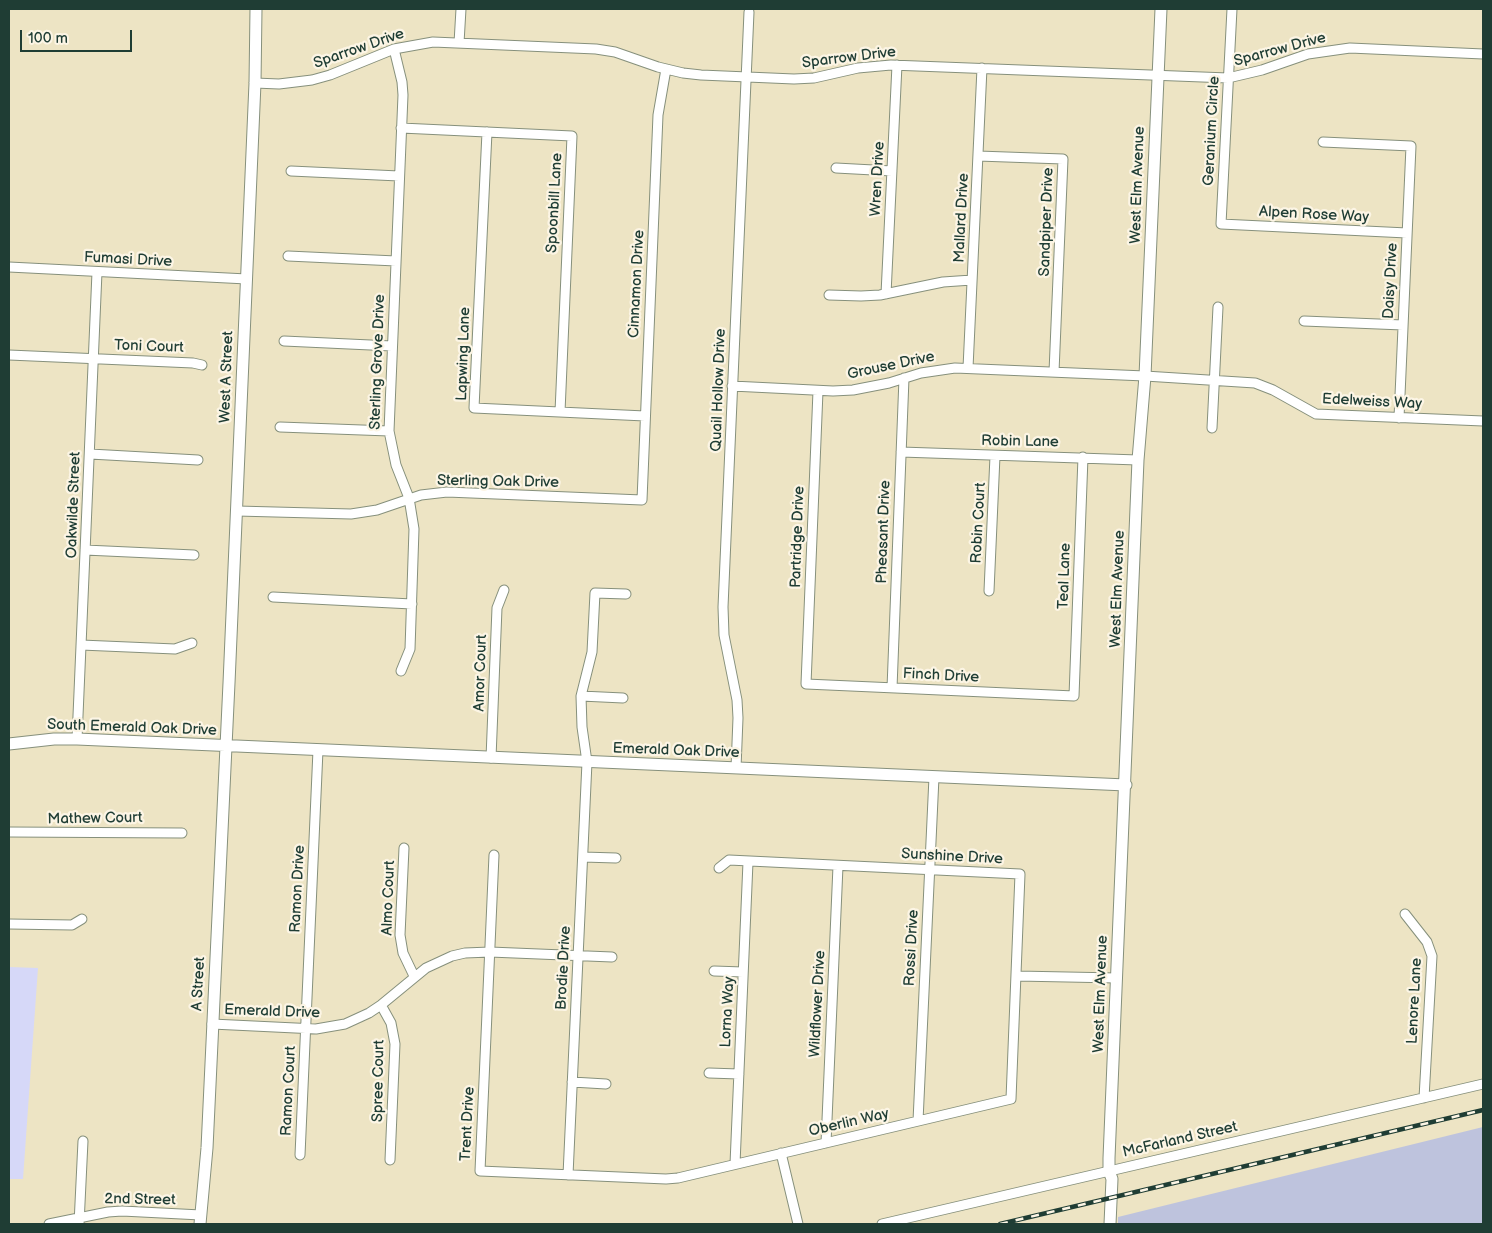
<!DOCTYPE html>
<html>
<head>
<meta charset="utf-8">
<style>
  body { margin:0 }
  #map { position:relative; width:1492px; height:1233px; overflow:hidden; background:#ede4c4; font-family:"Balsamiq Sans",sans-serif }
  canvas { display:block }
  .frame { position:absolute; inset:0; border:10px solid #1f3d34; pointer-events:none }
  .scale { position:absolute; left:20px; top:30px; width:112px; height:22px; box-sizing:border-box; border:2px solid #1f3d34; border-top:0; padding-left:6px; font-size:15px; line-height:18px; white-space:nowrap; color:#1f3d34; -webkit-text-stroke:4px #fcf5e5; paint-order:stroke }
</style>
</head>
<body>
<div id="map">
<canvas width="1492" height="1233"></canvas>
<div class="frame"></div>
<div class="scale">100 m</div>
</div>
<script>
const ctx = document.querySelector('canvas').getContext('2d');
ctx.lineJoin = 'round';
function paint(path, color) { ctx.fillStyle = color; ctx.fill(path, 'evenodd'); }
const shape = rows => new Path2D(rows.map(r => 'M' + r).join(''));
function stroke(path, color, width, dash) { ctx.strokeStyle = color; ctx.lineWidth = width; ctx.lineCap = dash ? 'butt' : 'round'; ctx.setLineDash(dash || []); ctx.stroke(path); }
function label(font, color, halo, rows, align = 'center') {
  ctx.font = font + ' "Balsamiq Sans",sans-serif'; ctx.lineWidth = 4.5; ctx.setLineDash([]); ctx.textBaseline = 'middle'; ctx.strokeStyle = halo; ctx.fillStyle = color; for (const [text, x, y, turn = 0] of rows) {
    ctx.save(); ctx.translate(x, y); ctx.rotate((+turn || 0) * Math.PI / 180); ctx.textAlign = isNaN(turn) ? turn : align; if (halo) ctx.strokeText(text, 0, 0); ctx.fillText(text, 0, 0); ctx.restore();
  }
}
paint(shape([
  [9,967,38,968,23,1179,9,1179]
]), '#d6d8f8');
paint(shape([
  [1483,1127,1483,1224,1118,1224,1118,1217]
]), '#bec3dd');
const minor = shape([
  [1232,9,1221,224,1407,233],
  [459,43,461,9],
  [394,49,402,82,403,95,389,431,396,465,409,498,414,529,410,649,401,671],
  [255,83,279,84,312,80,330,75,394,49,433,42,596,49,615,52,658,67,683,73,701,75,794,79,814,78,858,68,891,65,1228,78,1262,70,1308,54,1350,48,1483,54],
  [401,128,572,136,560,412],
  [487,132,474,408,645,416],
  [1323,142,1411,146,1399,418],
  [978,156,1063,159,1054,372],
  [836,168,892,171],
  [291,171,399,176],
  [288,256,396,261],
  [9,267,247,279],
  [886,294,897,65],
  [829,295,861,296,880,295,943,282,972,280],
  [1304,321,1403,325],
  [284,341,392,346],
  [9,355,193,363,202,365],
  [968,368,982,68],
  [732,386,833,391,853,390,889,383,921,373,955,368,1145,376,1255,383,1273,390,1316,414,1483,421],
  [818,391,806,684,1074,696,1083,457],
  [280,427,389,431],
  [1212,428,1218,307],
  [901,452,1138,460],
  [90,454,198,460],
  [237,511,351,514,377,510,421,495,447,492,642,500,658,115,666,69],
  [85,550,194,555],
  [989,591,995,456],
  [273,597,412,604],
  [81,645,175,649,192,643],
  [892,688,904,378],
  [581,696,623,698],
  [77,739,97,272],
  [491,758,497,608,504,590],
  [736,768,738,718,737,700,724,635,723,607,749,12],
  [9,832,182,833],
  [404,848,400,935,403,953,414,976],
  [494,855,480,1171,666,1179,678,1178,1011,1099,1020,874,729,860,719,868],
  [583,857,616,858],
  [1405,914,1427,942,1432,956,1424,1098],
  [9,924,72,925,82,919],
  [714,971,743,972],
  [1017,976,1117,978],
  [381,1005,391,1023,395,1044,390,1160],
  [212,1024,316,1029,345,1024,369,1013,381,1005,426,968,452,956,465,953,490,952,612,957],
  [709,1073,739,1074],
  [572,1082,606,1084],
  [918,1121,934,777],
  [826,1143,838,866],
  [781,1153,798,1224],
  [300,1155,318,750],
  [735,1164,748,862],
  [568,1175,587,762,582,727,581,696,592,652,595,593,626,594],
  [49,1224,108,1212,122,1211,201,1215],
  [79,1224,83,1141],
  [882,1224,1483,1084]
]);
const tertiary = shape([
  [9,744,54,739,77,739,1126,785],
  [200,1224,207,1148,229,683,255,83,256,9],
  [1110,1224,1112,1179,1109,1171,1109,1158,1138,460,1145,376,1161,9]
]);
stroke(minor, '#86907c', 11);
stroke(tertiary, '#86907c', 13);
stroke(minor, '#fff', 9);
stroke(tertiary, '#fff', 11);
const rail = shape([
  [1000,1224,1483,1110]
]);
stroke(rail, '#1f3d34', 4.5);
stroke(rail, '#fcf5e5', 2.5, [8]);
label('15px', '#1f3d34', '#fcf5e5', [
  ["Sparrow Drive",359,49,-19],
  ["Sparrow Drive",1280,50,-15],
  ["Sparrow Drive",849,58,-7],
  ["Geranium Circle",1212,131,-87],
  ["Wren Drive",878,179,-87],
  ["West Elm Avenue",1138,185,-88],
  ["Spoonbill Lane",555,203,-87],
  ["Alpen Rose Way",1314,215,3],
  ["Mallard Drive",962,218,-87],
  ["Sandpiper Drive",1047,222,-88],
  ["Fumasi Drive",128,260,3],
  ["Daisy Drive",1391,281,-87],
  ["Cinnamon Drive",637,284,-87],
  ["Toni Court",149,347,2],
  ["Lapwing Lane",464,354,-88],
  ["Sterling Grove Drive",378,362,-88],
  ["Grouse Drive",891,366,-12],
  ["West A Street",227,377,-88],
  ["Quail Hollow Drive",719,390,-88],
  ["Edelweiss Way",1372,402,3],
  ["Robin Lane",1020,442,1],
  ["Sterling Oak Drive",498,482,1],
  ["Oakwilde Street",74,505,-88],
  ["Robin Court",979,523,-87],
  ["Pheasant Drive",884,532,-88],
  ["Partridge Drive",798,537,-88],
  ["Teal Lane",1065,576,-88],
  ["West Elm Avenue",1118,589,-88],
  ["Amor Court",481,673,-88],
  ["Finch Drive",941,676,3],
  ["South Emerald Oak Drive",132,728,2],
  ["Emerald Oak Drive",676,751,2],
  ["Mathew Court",95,819,-1],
  ["Sunshine Drive",952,857,3],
  ["Ramon Drive",298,889,-87],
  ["Almo Court",389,898,-88],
  ["Rossi Drive",912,948,-87],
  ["Brodie Drive",564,968,-87],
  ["A Street",199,984,-87],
  ["West Elm Avenue",1101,994,-88],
  ["Lenore Lane",1415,1001,-87],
  ["Wildflower Drive",818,1004,-87],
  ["Emerald Drive",272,1012,2],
  ["Lorna Way",728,1012,-87],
  ["Spree Court",379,1081,-89],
  ["Ramon Court",289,1091,-87],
  ["Oberlin Way",849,1123,-13],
  ["Trent Drive",468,1124,-87],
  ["McFarland Street",1180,1140,-13],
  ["2nd Street",140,1200,1]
]);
</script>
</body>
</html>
